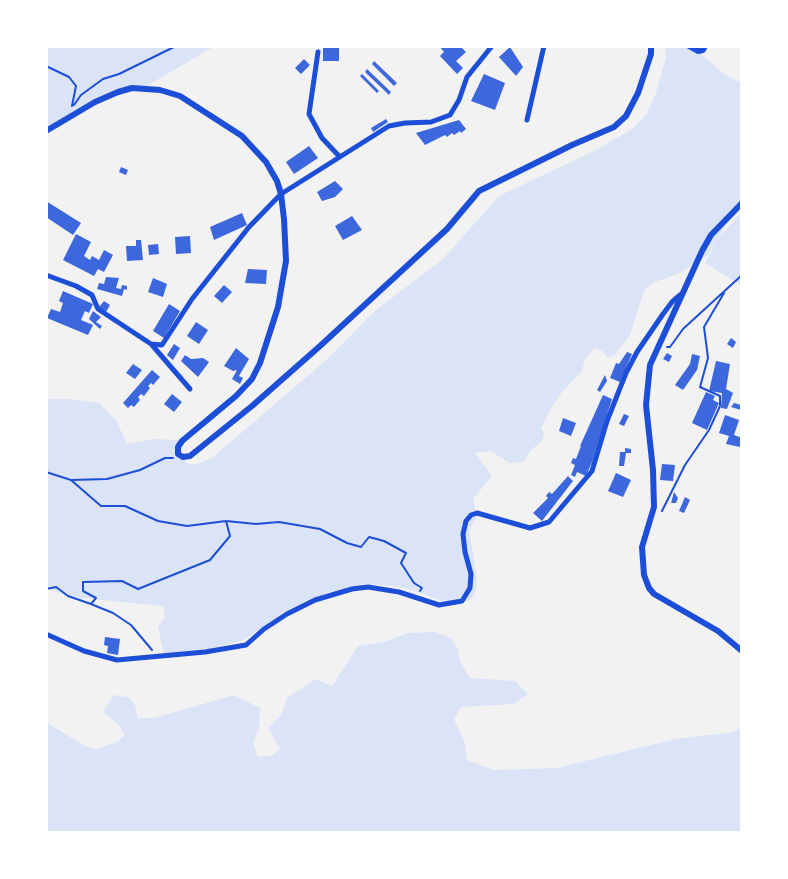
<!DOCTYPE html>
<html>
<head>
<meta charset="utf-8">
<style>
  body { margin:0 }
  #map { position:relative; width:788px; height:879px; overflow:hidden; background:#f2f2f2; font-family:Karla,sans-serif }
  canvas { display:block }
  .frame { position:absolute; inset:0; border:48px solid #fff; pointer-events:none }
</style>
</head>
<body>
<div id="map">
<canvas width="788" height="879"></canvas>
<div class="frame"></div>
</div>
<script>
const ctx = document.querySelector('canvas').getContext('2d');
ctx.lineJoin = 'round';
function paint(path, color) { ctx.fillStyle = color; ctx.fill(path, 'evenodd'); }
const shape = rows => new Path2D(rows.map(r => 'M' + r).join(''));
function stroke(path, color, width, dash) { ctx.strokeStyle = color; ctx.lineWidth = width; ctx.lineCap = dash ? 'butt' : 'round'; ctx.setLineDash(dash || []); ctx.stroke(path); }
paint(shape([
  [46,46,215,46,145,87,106,96,46,129],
  [665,46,691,46,724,74,742,83,742,208,724,227,719,237,742,212,742,286,705,263,718,238,707,256,680,273,655,282,644,291,630,335,616,354,608,358,602,351,594,348,585,359,582,371,562,392,548,413,541,429,544,433,542,441,530,451,524,462,509,463,491,451,475,453,492,476,473,499,477,517,469,530,477,579,476,590,472,598,467,601,447,603,413,590,393,586,365,584,327,593,304,602,241,641,202,651,164,655,158,627,165,617,163,606,80,598,46,589,46,399,69,399,99,403,116,420,127,444,155,439,180,440,186,442,180,448,181,455,188,464,197,464,212,458,324,362,376,310,442,260,499,196,594,151,632,129,646,115,656,93,666,57],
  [435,632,451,638,458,650,460,662,470,678,515,681,528,694,514,704,461,707,454,719,464,741,467,760,494,770,556,768,676,739,734,732,742,726,742,833,46,833,46,722,85,746,96,749,117,742,125,735,119,725,103,712,113,695,128,697,135,705,138,718,154,718,172,713,234,695,260,708,259,728,253,743,258,757,273,755,280,748,268,728,281,715,287,698,315,679,332,686,358,646,387,641,408,633]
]), '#dbe4f7');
paint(shape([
  [323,46,339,46,339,61,323,61],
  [439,46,460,46,466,52,456,61,463,68,457,74,440,56,444,52],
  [510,47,523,67,516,76,499,57],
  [304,59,310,65,301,74,295,68],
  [374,61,397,83,394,86,372,64],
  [367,69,391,92,389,95,365,72],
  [362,74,379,91,377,93,360,76],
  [484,74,505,83,495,110,471,101],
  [386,119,388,122,373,132,371,128],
  [459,120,466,129,461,133,460,131,454,135,452,133,447,137,445,135,425,145,416,133],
  [309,146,318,158,294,174,286,162],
  [121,167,128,170,126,175,119,172],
  [335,181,343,189,335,197,322,201,317,192],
  [46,201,81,223,73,235,46,217],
  [242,213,247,225,214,240,210,227],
  [352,216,362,230,343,240,335,226],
  [76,234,91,242,84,256,90,260,92,256,99,260,104,250,113,255,104,272,98,269,94,276,63,260],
  [190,236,191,253,176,254,175,237],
  [136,240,141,240,143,260,127,261,126,246,136,246],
  [158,244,159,254,149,255,148,245],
  [248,269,267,270,266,284,245,283],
  [106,277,119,278,116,288,121,289,122,285,127,286,127,290,124,289,122,296,97,289,99,283,104,284],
  [153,278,167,284,163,297,148,292],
  [224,285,232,292,222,303,214,296],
  [63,291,93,304,89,313,85,311,81,320,93,325,88,335,47,318,51,309,60,312,63,303,59,301],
  [104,301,110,305,106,312,99,307],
  [169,304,180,311,164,338,153,331],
  [93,311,101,317,96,322,102,326,100,329,89,319],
  [196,322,208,330,199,344,187,336],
  [731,338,736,342,733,348,727,344],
  [174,344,180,348,173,360,167,355],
  [236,348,249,359,239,376,243,378,240,384,232,379,237,370,233,371,224,366],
  [627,352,632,354,620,382,610,378,616,363,619,364],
  [667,353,672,356,669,362,663,359],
  [692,354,700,356,697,370,683,390,675,385,690,364],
  [185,355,191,359,203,358,209,362,198,377,181,361],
  [716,361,730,364,726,389,733,393,727,409,721,408,722,393,709,391],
  [133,364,142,370,135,379,126,373],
  [152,370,160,377,153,385,151,383,148,386,150,388,144,396,141,394,138,397,140,400,134,407,131,405,128,408,123,403],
  [605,375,607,381,600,392,597,390],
  [706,392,715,396,713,400,719,403,707,430,692,423],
  [172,394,182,402,174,412,164,404],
  [603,395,612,399,592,462,586,476,577,472,575,477,571,475,575,465,571,463,573,458,576,459,581,446,580,446],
  [734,403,741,405,741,410,731,407],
  [624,414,629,416,624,426,619,424],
  [725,415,739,420,734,435,742,438,740,447,726,444,729,436,719,433],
  [563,418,576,423,571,436,559,431],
  [625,448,631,449,631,453,626,453,624,466,619,466,620,452,625,452],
  [662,464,675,465,673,481,660,480],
  [616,473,631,480,623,497,608,491],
  [568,476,573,481,542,521,533,513,548,498,546,496,549,492,552,494],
  [674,492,678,498,676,503,671,503],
  [685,497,690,500,684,513,679,511],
  [105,637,120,639,118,655,107,653,108,646,104,645]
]), '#3d67dc');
stroke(shape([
  [46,66,69,77,76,86,72,106],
  [74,105,81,95,103,79,119,74,176,46],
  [667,347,670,347,683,329,742,275],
  [46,472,71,480,101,506,125,506,158,521,187,526,226,521,256,524,279,522,320,529,347,543,361,547,369,537,384,541,406,553,401,563,414,583,422,588,420,591],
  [71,480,107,479,140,470,165,458,173,458],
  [662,511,685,465,709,430,720,406,720,396,700,387,708,358,704,327,724,293],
  [46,589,56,587,68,596,91,604,96,598,83,591,83,582,122,581,138,589,210,560,230,536,226,521],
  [91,604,113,613,131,625,152,650]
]), '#1d4ed8', 2);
stroke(shape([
  [318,52,309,114,322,138,339,156],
  [527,120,544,46],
  [46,275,76,286,92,295,98,309,151,344,162,345,192,299,249,227,281,194,389,126,405,123,431,122,450,115,459,100,467,77,492,46],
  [152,345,190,389],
  [46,634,84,651,117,660,205,652,246,645,264,629,287,614,315,600,352,589,368,587,399,592,439,605,462,601,470,588,471,574,465,552,463,534,466,521,471,515,477,513,530,528,549,522,592,471,607,421,626,373,637,352,663,314,672,302,680,295]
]), '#1d4ed8', 5);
stroke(shape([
  [689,46,698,51,703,50,705,46],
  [46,131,95,102,118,92,132,88,160,90,180,96,242,136,266,162,277,181,281,194,284,219,286,261,278,307,260,363,252,379,236,396,182,441,178,447,178,454,183,457,190,456,252,406,320,346,447,229,479,191,572,145,614,127,626,116,638,93,651,54,651,46],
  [742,203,711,235,702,251,650,365,646,405,653,470,654,507,642,547,644,575,649,588,654,594,718,631,742,651]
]), '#1d4ed8', 6);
</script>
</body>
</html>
